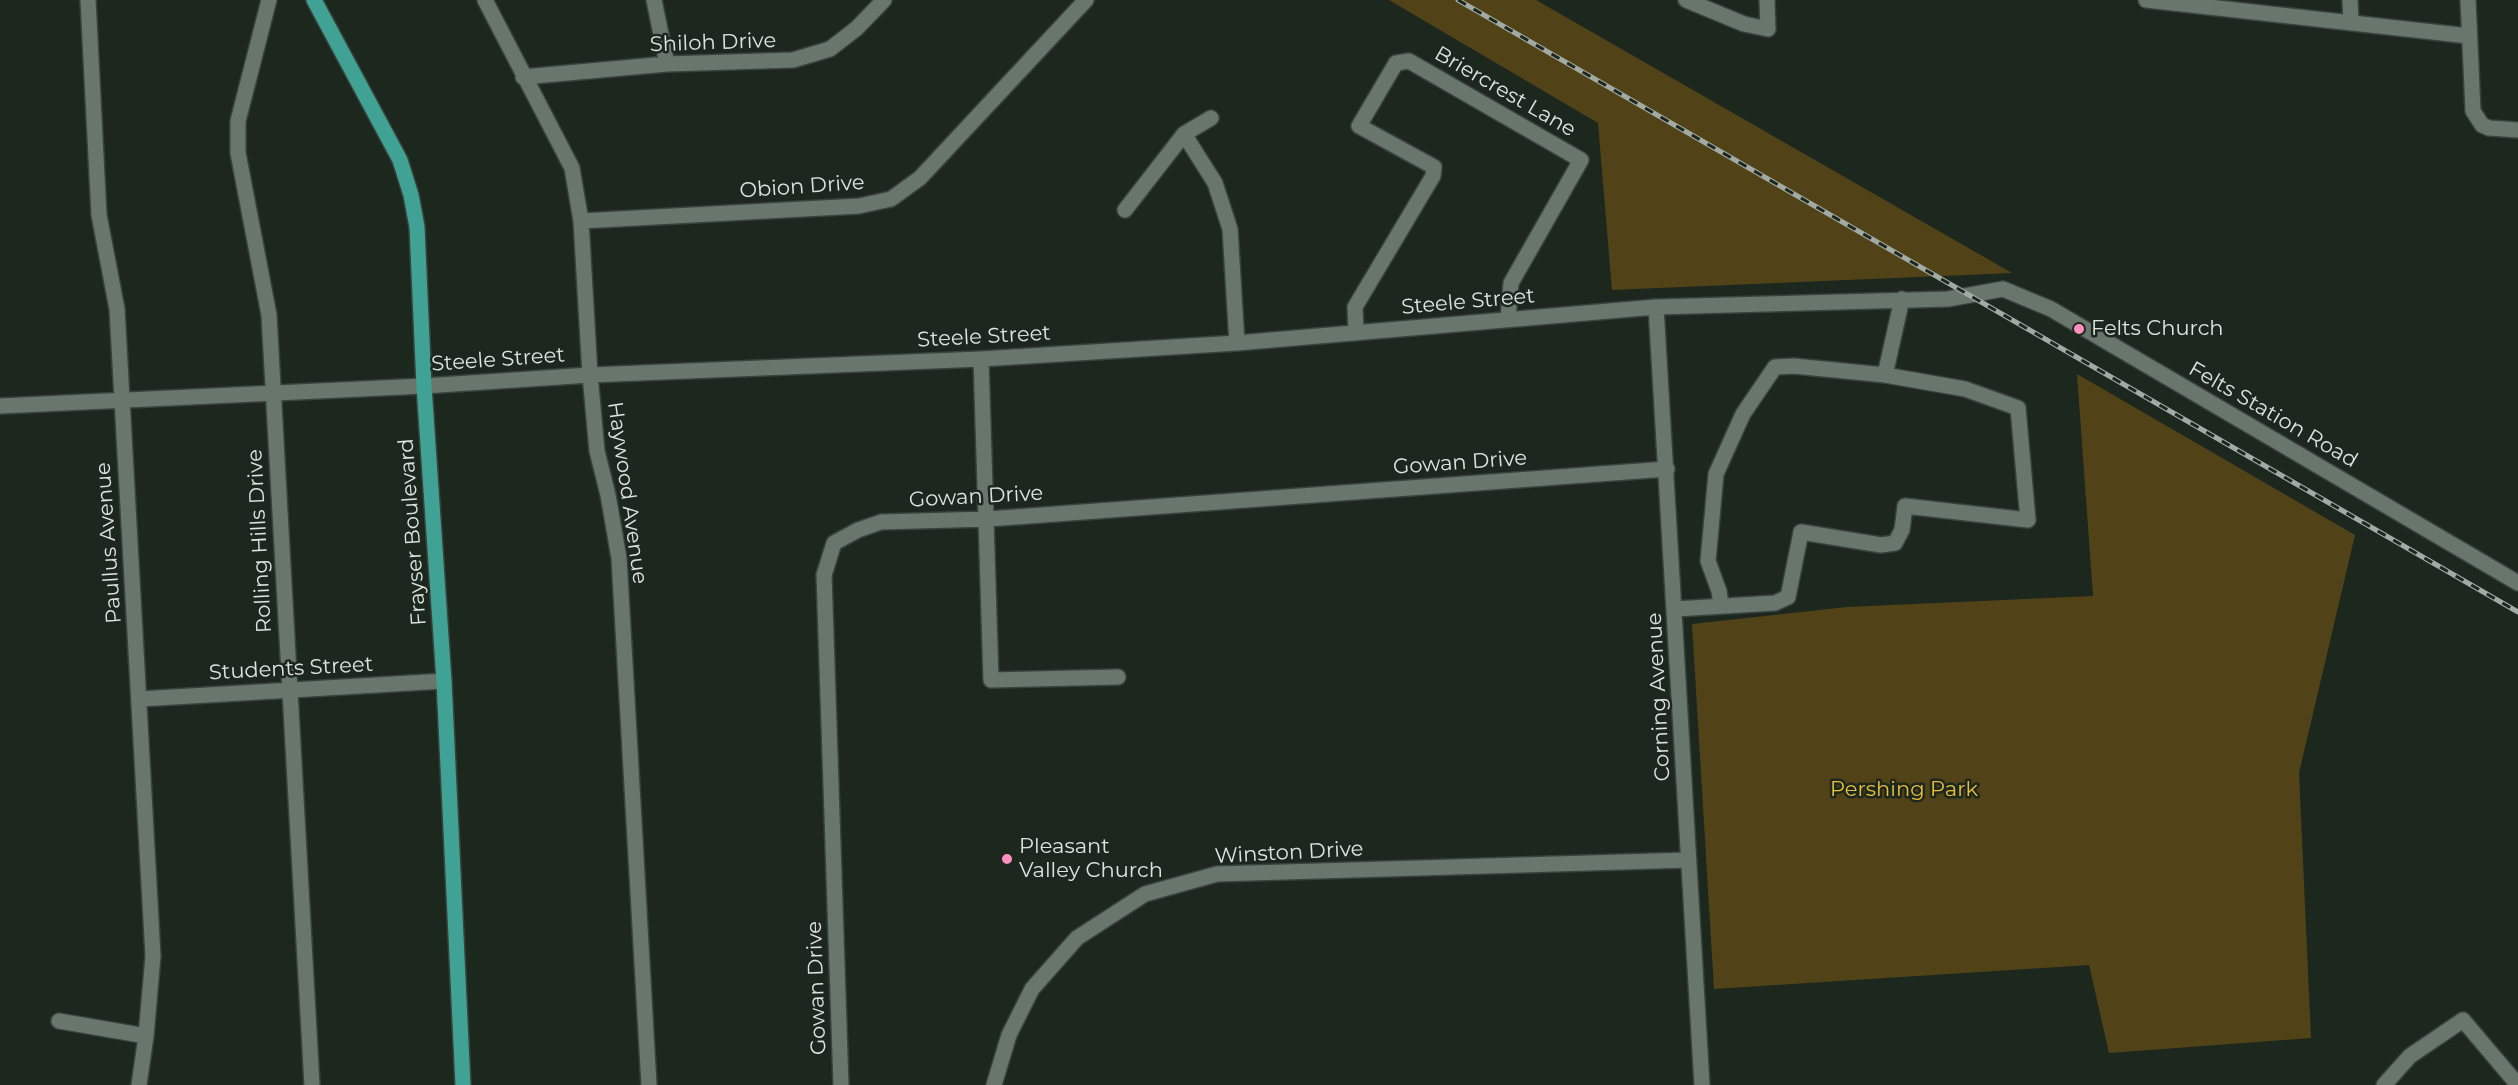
<!DOCTYPE html>
<html>
<head>
<meta charset="utf-8">
<style>
  body { margin:0 }
  canvas { display:block; background:#1c271e }
</style>
</head>
<body>
<canvas width="2518" height="1085"></canvas>
<script>
const ctx = document.querySelector('canvas').getContext('2d');
ctx.lineJoin = 'round';
function paint(path, color) { ctx.fillStyle = color; ctx.fill(path, 'evenodd'); }
const shape = rows => new Path2D(rows.map(r => 'M' + r).join(''));
function stroke(path, color, width, dash) { ctx.strokeStyle = color; ctx.lineWidth = width; ctx.lineCap = dash ? 'butt' : 'round'; ctx.setLineDash(dash || []); ctx.stroke(path); }
function label(font, color, halo, rows, align = 'center') {
  ctx.font = font + ' Montserrat,sans-serif'; ctx.lineWidth = 5; ctx.setLineDash([]); ctx.textBaseline = 'middle'; ctx.strokeStyle = halo; ctx.fillStyle = color; for (const [text, x, y, turn = 0] of rows) {
    ctx.save(); ctx.translate(x, y); ctx.rotate((+turn || 0) * Math.PI / 180); ctx.textAlign = isNaN(turn) ? turn : align; if (halo) ctx.strokeText(text, 0, 0); ctx.fillText(text, 0, 0); ctx.restore();
  }
}
paint(shape([
  [1389,0,1536,0,2012,273,1612,290,1598,123],
  [2077,374,2355,535,2299,773,2311,1038,2109,1053,2089,965,1714,989,1692,624,1847,607,2093,596]
]), '#524218');
const minor = shape([
  [88,0,99,215,117,309,153,956,146,1036,139,1085],
  [269,0,238,121,238,153,269,315,312,1085],
  [485,0,572,168,581,221,590,375,597,451,608,495,619,558,649,1085],
  [654,0,667,64],
  [1686,0,1744,24,1768,29,1767,0],
  [2146,0,2469,36],
  [2350,0,2351,22],
  [2468,0,2473,111,2482,125,2489,128,2518,130],
  [523,77,667,64,793,60,830,49,857,28,884,0],
  [1184,134,1215,183,1230,229,1237,343],
  [1125,210,1184,134,1211,118],
  [581,221,859,206,891,199,920,178,1086,0],
  [1656,307,1702,1085],
  [1356,333,1355,307,1433,176,1434,167,1359,126,1396,63,1409,61,1581,160,1511,283,1508,319],
  [981,359,991,680,1118,677],
  [1885,375,1902,299],
  [0,406,424,386,590,375,981,359,1237,343,1656,307,1948,299,2003,289,2051,309,2518,583],
  [1675,609,1775,603,1788,597,1801,532,1881,545,1895,543,1902,530,1905,506,2028,520,2018,408,1965,389,1885,375,1794,366,1775,367,1743,414,1716,474,1708,561,1719,591,1721,605],
  [140,699,444,681],
  [59,1021,146,1036],
  [841,1085,824,575,834,543,858,530,881,522,988,519,1667,469],
  [994,1085,1009,1035,1032,989,1077,938,1145,894,1217,874,1689,860],
  [2384,1085,2410,1056,2463,1020,2518,1085]
]);
const major = shape([
  [314,0,400,160,411,195,417,227,424,386,444,681,463,1085]
]);
stroke(minor, '#39423b', 18);
stroke(major, '#39423b', 18);
stroke(minor, '#69766c', 15);
stroke(major, '#40a294', 15);
const rail = shape([
  [1458,0,2518,612]
]);
stroke(rail, '#a1aaa3', 5);
stroke(rail, '#1c271e', 3, [9]);
for (const [x, y, r, color] of [
  [2079,329,6,"#fe8ebd"],
  [1007,859,6,"#fe8ebd"]
]) { const dot = new Path2D(); dot.arc(x, y, r, 0, 2 * Math.PI); ctx.fillStyle = color; ctx.fill(dot); stroke(dot, '#1c271e', 2); }
label('21px', '#dce4de', '#1c271e', [
  ["Shiloh Drive",713,43,-2],
  ["Briercrest Lane",1505,92,30],
  ["Obion Drive",802,187,-4],
  ["Steele Street",1468,302,-5],
  ["Steele Street",984,337,-3],
  ["Steele Street",498,360,-4],
  ["Felts Station Road",2273,415,30],
  ["Gowan Drive",1460,463,-4],
  ["Haywood Avenue",627,493,82],
  ["Gowan Drive",976,497,-3],
  ["Frayser Boulevard",413,532,-94],
  ["Rolling Hills Drive",260,541,-93],
  ["Paullus Avenue",109,543,-94],
  ["Students Street",291,669,-3],
  ["Corning Avenue",1659,697,-93],
  ["Winston Drive",1289,853,-3],
  ["Gowan Drive",817,988,-92]
]);
label('21px', '#dce4de', '#1c271e', [
  ["Felts Church",2091,329],
  ["Pleasant",1019,847],
  ["Valley Church",1019,871]
], 'left');
label('21px', '#ecbe39', '#1c271e', [
  ["Pershing Park",1904,790]
]);
</script>
</body>
</html>
